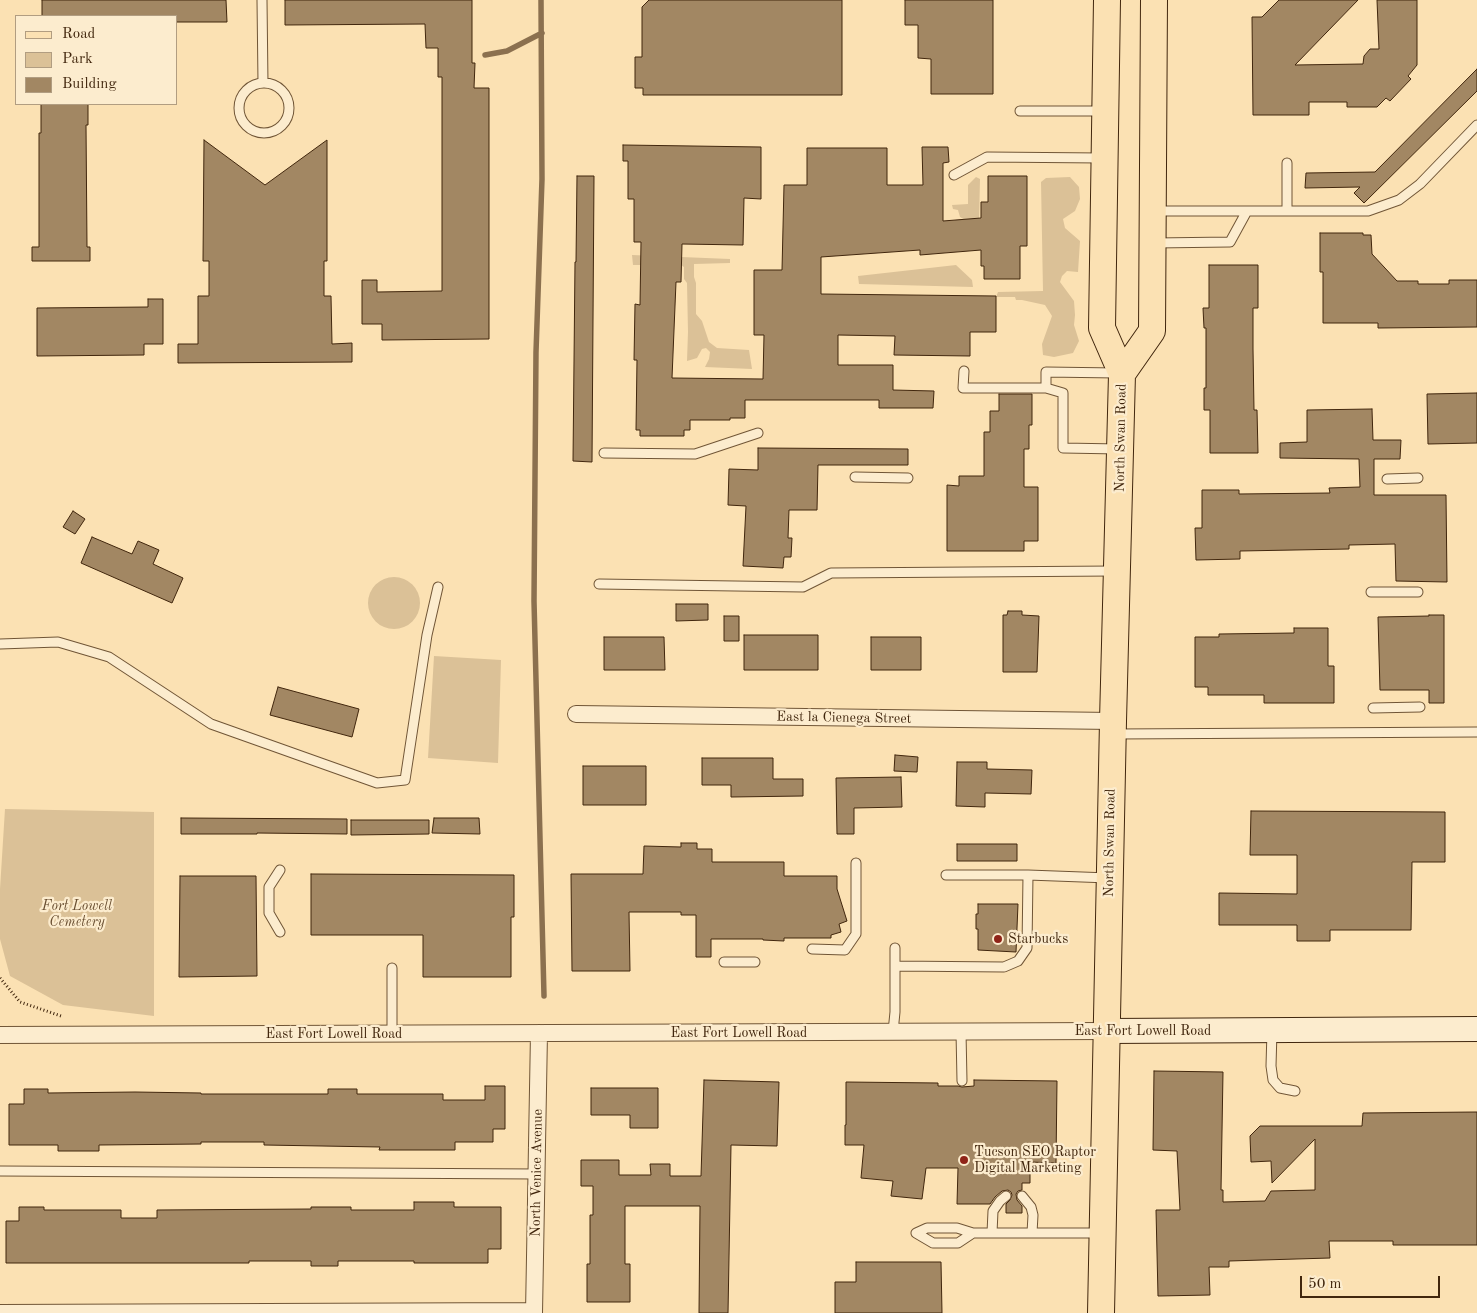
<!DOCTYPE html>
<html>
<head>
<meta charset="utf-8">
<style>
  body { margin:0 }
  #map { position:relative; width:1477px; height:1313px; overflow:hidden; background:#fbe1b3; font-family:"Old Standard TT",serif }
  canvas { display:block }
  .legend { position:absolute; left:15px; top:15px; width:162px; height:90px; box-sizing:border-box; background:#fcecce; border:1px solid #b19d81; margin:0; padding:6px 9px; list-style:none; font-size:15px; color:#41260d }
  .legend li { display:flex; align-items:center; gap:10px; height:25px }
  .legend b { width:25px; border:1px solid #b19d81 }
  .scale { position:absolute; left:1300px; top:1276px; width:140px; height:22px; box-sizing:border-box; border:2px solid #41260d; border-top:0; padding-left:6px; font-size:15px; line-height:18px; white-space:nowrap; color:#41260d; -webkit-text-stroke:4px #fcecce; paint-order:stroke }
</style>
</head>
<body>
<div id="map">
<canvas width="1477" height="1313"></canvas>
<ul class="legend">
<li><b style="height:6px;background:#fbe1b3"></b>Road</li>
<li><b style="height:14px;background:#dbc197"></b>Park</li>
<li><b style="height:14px;background:#a28763"></b>Building</li>
</ul>
<div class="scale">50 m</div>
</div>
<script>
const ctx = document.querySelector('canvas').getContext('2d');
ctx.lineJoin = 'round';
function paint(path, color) { ctx.fillStyle = color; ctx.fill(path, 'evenodd'); }
const shape = rows => new Path2D(rows.map(r => 'M' + r).join(''));
function stroke(path, color, width, dash) { ctx.strokeStyle = color; ctx.lineWidth = width; ctx.lineCap = dash ? 'butt' : 'round'; ctx.setLineDash(dash || []); ctx.stroke(path); }
function label(font, color, halo, rows, align = 'center') {
  ctx.font = font + ' "Old Standard TT",serif'; ctx.lineWidth = 4.5; ctx.setLineDash([]); ctx.textBaseline = 'middle'; ctx.strokeStyle = halo; ctx.fillStyle = color; for (const [text, x, y, turn = 0] of rows) {
    ctx.save(); ctx.translate(x, y); ctx.rotate((+turn || 0) * Math.PI / 180); ctx.textAlign = isNaN(turn) ? turn : align; if (halo) ctx.strokeText(text, 0, 0); ctx.fillText(text, 0, 0); ctx.restore();
  }
}
paint(shape([
  [976,177,980,179,979,221,969,222,960,217,958,210,953,209,952,205,968,204,968,185],
  [1070,177,1079,187,1080,199,1075,211,1063,219,1065,228,1080,241,1078,272,1067,271,1062,276,1060,282,1074,301,1075,315,1074,325,1079,341,1073,353,1054,357,1043,355,1042,344,1052,316,1045,305,1022,300,1016,300,1015,297,996,297,998,292,1043,291,1041,182,1046,178],
  [632,255,730,259,730,263,694,264,694,277,696,283,696,314,702,321,709,342,717,348,749,350,752,369,705,367,709,359,710,352,706,348,702,349,697,358,687,361,688,332,687,283,684,279,684,267,681,265,633,265],
  [956,265,972,280,973,287,859,284,858,276],
  '368 603a26 26 0 1 1 52 0a26 26 0 1 1-52 0Z',
  [434,656,501,660,498,763,428,758],
  [5,809,154,812,154,1016,63,1005,10,976,0,939,0,889]
]), '#dbc197');
stroke(shape([
  [541,0,542,179,536,352,534,601,544,996],
  [485,55,507,51,542,33]
]), '#8b704f', 5.5);
const building = shape([
  [42,0,226,0,227,22,176,22,176,16,42,16,42,0],
  [285,0,472,0,472,63,475,63,474,88,489,88,489,339,382,340,382,324,362,324,362,280,377,280,377,292,442,291,442,77,438,77,438,48,426,48,425,24,285,25,285,0],
  [649,0,842,0,842,95,643,95,643,88,635,88,635,57,642,57,642,7,649,0],
  [905,0,993,0,993,94,931,94,931,59,918,58,918,25,905,25,905,0],
  [1279,0,1358,0,1295,65,1363,64,1364,56,1370,49,1379,49,1377,0,1417,0,1417,65,1408,76,1411,79,1390,101,1386,98,1377,107,1347,107,1347,102,1309,102,1309,115,1253,115,1252,17,1262,17,1279,0],
  [1477,69,1477,91,1364,203,1354,193,1360,187,1305,188,1306,173,1375,172,1477,69],
  [41,104,88,104,88,125,86,125,87,247,90,247,90,261,32,261,32,247,39,247,39,133,41,133,41,104],
  [204,140,265,185,327,140,327,261,324,261,324,296,331,296,332,344,352,343,352,362,178,363,178,344,198,344,198,296,209,296,209,261,203,261,204,140],
  [623,145,761,147,761,199,744,198,743,245,682,244,681,282,676,282,672,378,763,379,764,335,754,335,754,270,782,270,784,185,807,185,807,148,887,148,887,185,923,185,922,147,948,147,949,162,943,163,943,221,981,218,981,202,988,202,988,176,1027,176,1027,246,1020,246,1020,279,984,279,984,266,981,266,981,250,920,255,920,250,821,257,821,294,996,296,996,332,970,332,970,356,894,355,895,336,838,335,838,365,893,365,893,390,934,391,933,408,879,408,879,400,745,400,745,418,730,418,730,420,690,420,690,430,684,430,684,436,640,436,640,430,636,430,637,360,634,360,635,304,640,305,641,242,634,242,634,199,628,199,628,161,623,161,623,145],
  [577,176,594,176,592,462,573,461,575,262,576,262,577,176],
  [1320,233,1363,233,1363,235,1371,235,1372,254,1397,281,1418,281,1418,284,1449,284,1449,280,1477,280,1477,327,1378,328,1378,323,1323,323,1323,272,1320,272,1320,233],
  [1209,265,1258,265,1258,308,1253,308,1253,349,1254,410,1257,410,1258,453,1210,453,1210,410,1204,410,1204,388,1206,388,1206,328,1204,328,1203,308,1209,308,1209,265],
  [148,299,163,299,163,344,144,344,144,355,37,356,37,308,148,307,148,299],
  [1477,393,1477,443,1428,444,1427,394,1477,393],
  [999,394,1032,394,1032,425,1029,425,1029,449,1024,449,1024,487,1038,487,1038,541,1024,541,1024,551,947,551,947,485,959,486,959,476,984,476,984,432,990,432,990,411,999,411,999,394],
  [1372,409,1373,440,1401,440,1400,459,1374,459,1374,495,1446,495,1447,582,1396,581,1395,544,1349,545,1349,549,1240,551,1240,559,1196,560,1195,528,1202,528,1202,490,1239,490,1239,494,1330,493,1329,488,1360,487,1359,459,1280,458,1280,443,1307,442,1307,410,1372,409],
  [758,448,908,449,908,465,818,465,817,510,789,510,788,538,792,538,791,557,784,557,783,568,743,566,746,506,728,505,729,469,758,470,758,448],
  [73,511,85,519,75,534,63,527,73,511],
  [92,537,132,554,138,541,159,550,153,564,183,578,172,603,81,563,92,537],
  [676,604,708,604,708,620,676,621,676,604],
  [1008,611,1022,611,1022,615,1039,616,1037,672,1003,672,1003,615,1007,615,1008,611],
  [1429,615,1444,615,1444,703,1429,703,1429,690,1380,690,1378,617,1429,616,1429,615],
  [724,616,739,616,739,641,724,641,724,616],
  [1294,628,1328,628,1328,666,1334,666,1334,703,1264,703,1264,695,1208,695,1208,687,1195,687,1195,637,1219,637,1219,634,1294,633,1294,628],
  [744,635,818,635,818,670,744,670,744,635],
  [604,637,664,637,665,670,604,670,604,637],
  [871,637,921,637,921,670,871,670,871,637],
  [278,687,359,709,352,737,270,715,278,687],
  [895,755,918,757,917,772,894,771,895,755],
  [702,758,773,758,773,779,803,779,803,796,731,797,731,785,702,785,702,758],
  [957,762,987,762,987,769,1032,770,1031,794,985,793,985,807,956,806,957,762],
  [583,766,646,766,646,805,583,805,583,766],
  [901,777,902,807,854,808,854,834,837,834,836,778,901,777],
  [1251,811,1445,812,1445,862,1412,862,1411,930,1330,930,1330,941,1297,941,1297,925,1219,925,1219,893,1297,894,1297,855,1250,855,1251,811],
  [181,818,347,819,347,834,257,833,257,834,181,834,181,818],
  [434,818,479,818,480,834,432,833,434,818],
  [351,820,429,820,429,834,351,835,351,820],
  [681,843,697,843,697,849,712,849,712,862,784,862,784,876,837,876,837,889,847,921,839,924,841,932,831,935,831,938,784,938,784,941,763,940,763,939,711,939,711,957,696,957,696,915,681,915,681,912,629,912,630,971,572,971,571,874,643,874,644,846,681,847,681,843],
  [957,844,1017,844,1017,861,957,861,957,844],
  [311,874,514,875,514,917,511,917,511,977,423,977,423,935,311,935,311,874],
  [180,876,256,876,257,976,179,977,180,876],
  [978,904,1018,904,1016,952,978,950,978,929,976,929,976,914,978,914,978,904],
  [1154,1071,1223,1072,1221,1190,1223,1190,1223,1202,1265,1201,1271,1191,1315,1190,1315,1139,1272,1183,1271,1161,1251,1162,1250,1136,1260,1126,1362,1126,1363,1113,1477,1112,1477,1245,1393,1245,1393,1241,1329,1241,1330,1258,1229,1261,1229,1267,1209,1267,1210,1295,1158,1296,1156,1210,1180,1210,1177,1151,1153,1150,1154,1071],
  [704,1080,779,1082,777,1146,731,1145,728,1313,699,1313,700,1206,625,1206,625,1264,630,1264,630,1302,587,1302,587,1264,590,1264,590,1215,593,1215,593,1186,581,1186,581,1160,619,1160,619,1175,651,1175,650,1164,670,1164,670,1176,701,1176,704,1080],
  [974,1080,1057,1081,1056,1163,1030,1162,1030,1183,1022,1183,1022,1190,1018,1191,1016,1194,1017,1200,1022,1206,1022,1213,1006,1213,1006,1204,1010,1200,1012,1195,1011,1192,1008,1190,1002,1191,995,1197,990,1204,957,1204,958,1168,926,1168,922,1199,891,1196,893,1181,861,1178,864,1145,845,1145,845,1125,846,1125,846,1082,938,1083,938,1086,958,1086,962,1087,974,1086,974,1080],
  [485,1086,505,1086,505,1129,493,1129,493,1142,455,1142,455,1150,379,1150,380,1147,264,1145,264,1142,201,1142,201,1144,99,1145,99,1151,58,1151,58,1145,9,1145,9,1104,24,1104,24,1089,48,1089,48,1093,135,1092,201,1093,201,1094,328,1094,328,1089,357,1089,357,1094,443,1094,443,1100,485,1100,485,1086],
  [591,1088,658,1088,658,1128,630,1128,630,1115,591,1115,591,1088],
  [414,1202,454,1202,454,1207,501,1207,501,1249,488,1249,488,1263,414,1263,414,1261,338,1261,338,1266,311,1266,311,1261,249,1261,249,1263,6,1263,6,1221,19,1221,19,1207,44,1207,44,1210,121,1210,121,1218,157,1218,157,1210,311,1209,311,1207,351,1207,351,1210,414,1210,414,1202],
  [856,1262,941,1262,942,1313,835,1313,835,1282,856,1282,856,1262]
]);
paint(building, '#a28763');
stroke(building, '#41260d', 1);
const lane = shape([
  [262,0,263,83],
  '239 108a25 25 0 1 1 50 0a25 25 0 1 1-50 0Z',
  [1020,111,1103,111],
  [1287,163,1287,211],
  [954,175,987,157,1101,158],
  [1154,211,1247,211,1230,242,1155,243],
  [1247,211,1368,211,1399,200,1420,184,1477,125],
  [964,371,963,388,1046,388,1046,372,1117,373],
  [1046,388,1063,393,1063,448,1119,449],
  [604,453,695,454,758,433],
  [855,477,908,478],
  [1387,479,1418,478],
  [599,584,803,587,831,573,1114,571],
  [1371,592,1418,592],
  [0,644,58,642,109,657,211,724,377,783,405,780,427,635,438,587],
  [1373,708,1420,707],
  [1115,734,1477,732],
  [946,875,1028,875,1109,878],
  [280,932,269,913,269,887,280,870],
  [812,949,845,950,856,934,856,863],
  [724,962,755,962],
  [895,966,1004,967,1018,961,1027,948,1028,875],
  [1272,1031,1271,1066,1273,1080,1280,1088,1295,1091],
  [893,1032,895,1012,895,948],
  [961,1032,962,1081],
  [392,1034,392,968],
  [0,1171,537,1174],
  [1022,1196,1031,1207,1033,1215,1032,1233],
  [973,1233,958,1243,933,1243,916,1233,927,1228,957,1228,973,1233,1101,1233],
  [992,1233,993,1211,1000,1201,1006,1196]
]);
const street = shape([
  [576,714,1113,721],
  [0,1035,1107,1031],
  [0,1313,534,1311],
  [534,1313,539,1033]
]);
const secondary = shape([
  [1107,1031,1477,1029]
]);
const primary = shape([
  [1122,374,1152,331,1154,0],
  [1101,1313,1113,721,1122,374,1102,328,1107,0]
]);
stroke(lane, '#705536', 11);
stroke(street, '#705536', 18);
stroke(secondary, '#41260d', 26);
stroke(primary, '#41260d', 28);
stroke(shape([
  [0,978,20,1002,61,1016]
]), '#41260d', 3, [1, 2.5]);
stroke(lane, '#fcecce', 9);
stroke(street, '#fcecce', 16);
stroke(secondary, '#fcecce', 24);
stroke(primary, '#fbe1b3', 26);
for (const [x, y, r, color] of [
  [998,939,5,"#8f2418"],
  [964,1160,5,"#8f2418"]
]) { const dot = new Path2D(); dot.arc(x, y, r, 0, 2 * Math.PI); ctx.fillStyle = color; ctx.fill(dot); stroke(dot, '#fcecce', 2); }
label('14px', '#41260d', '#fcecce', [
  ["North Swan Road",1121,438,-89],
  ["East la Cienega Street",844,718,1],
  ["North Swan Road",1110,843,-89],
  ["East Fort Lowell Road",1143,1031],
  ["East Fort Lowell Road",739,1033],
  ["East Fort Lowell Road",334,1034],
  ["North Venice Avenue",537,1173,-89]
]);
label('italic 14px', '#684d30', '#fcecce', [
  ["Fort Lowell",77,906],
  ["Cemetery",77,922]
]);
label('14px', '#41260d', '#fcecce', [
  ["Starbucks",1008,939],
  ["Tucson SEO Raptor",974,1152],
  ["Digital Marketing",974,1168]
], 'left');
</script>
</body>
</html>
